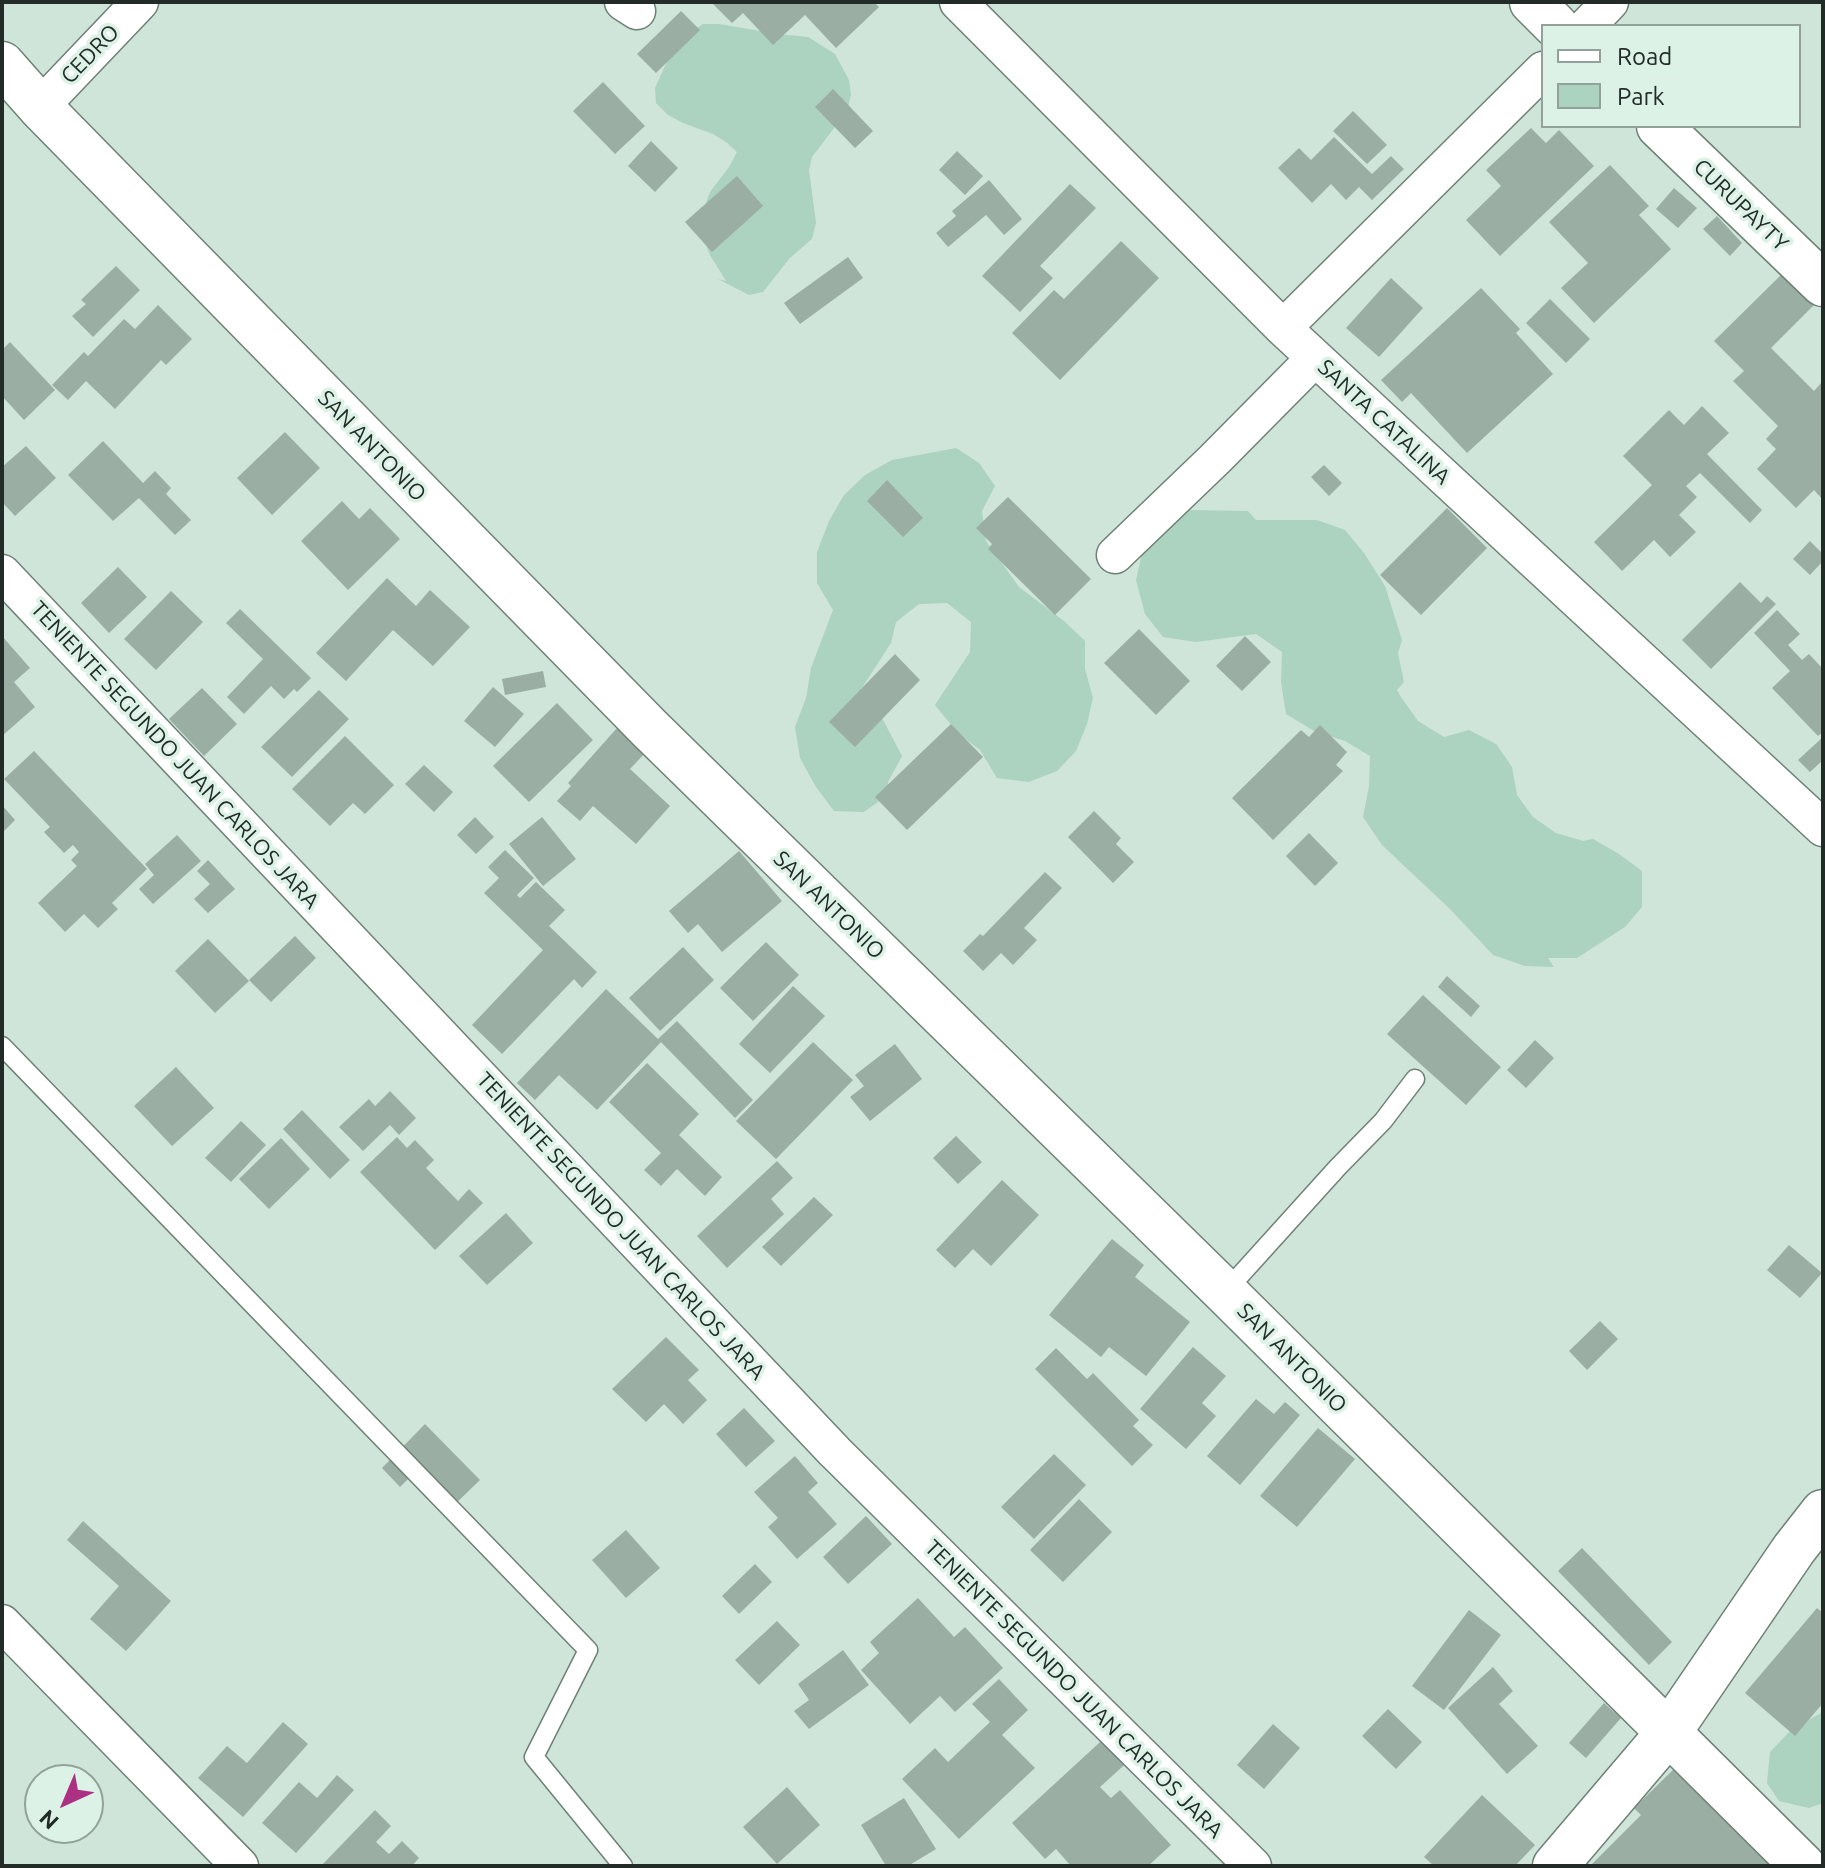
<!DOCTYPE html>
<html>
<head>
<meta charset="utf-8">
<style>
  body { margin:0 }
  #map { position:relative; width:1825px; height:1868px; overflow:hidden; background:#cfe5da; font-family:Ubuntu,sans-serif }
  canvas { display:block }
  .frame { position:absolute; inset:0; border:4px solid #222b27; pointer-events:none }
  .legend { position:absolute; left:1541px; top:24px; width:260px; height:104px; box-sizing:border-box; background:#dcf2e7; border:2px solid #92a29a; margin:0; padding:10px 14px; list-style:none; font-size:24px; color:#222b27 }
  .legend li { display:flex; align-items:center; gap:16px; height:40px }
  .legend b { width:40px; border:2px solid #92a29a }
  .north { position:absolute; left:24px; top:1764px; width:80px; height:80px; box-sizing:border-box; background:#dcf2e7; border:2px solid #92a29a; border-radius:50%; rotate:224deg; font-size:22px; font-weight:700; line-height:32px; text-align:center; color:#222b27 }
  .north::after { content:''; display:block; margin:auto; width:28px; height:36px; background:#ad3183; clip-path:polygon(50% 0,100% 100%,50% 72%,0 100%) }
</style>
</head>
<body>
<div id="map">
<canvas width="1825" height="1868"></canvas>
<div class="frame"></div>
<ul class="legend">
<li><b style="height:10px;background:#fff"></b>Road</li>
<li><b style="height:22px;background:#acd2c0"></b>Park</li>
</ul>
<div class="north">N</div>
</div>
<script>
const ctx = document.querySelector('canvas').getContext('2d');
ctx.lineJoin = 'round';
function paint(path, color) { ctx.fillStyle = color; ctx.fill(path, 'evenodd'); }
const shape = rows => new Path2D(rows.map(r => 'M' + r).join(''));
function stroke(path, color, width, dash) { ctx.strokeStyle = color; ctx.lineWidth = width; ctx.lineCap = dash ? 'butt' : 'round'; ctx.setLineDash(dash || []); ctx.stroke(path); }
function label(font, color, halo, rows, align = 'center') {
  ctx.font = font + ' Ubuntu,sans-serif'; ctx.lineWidth = 7; ctx.setLineDash([]); ctx.textBaseline = 'middle'; ctx.strokeStyle = halo; ctx.fillStyle = color; for (const [text, x, y, turn = 0] of rows) {
    ctx.save(); ctx.translate(x, y); ctx.rotate((+turn || 0) * Math.PI / 180); ctx.textAlign = isNaN(turn) ? turn : align; if (halo) ctx.strokeText(text, 0, 0); ctx.fillText(text, 0, 0); ctx.restore();
  }
}
paint(shape([
  [703,24,719,24,778,34,808,37,835,54,849,80,851,95,847,111,812,157,809,170,816,223,812,239,790,258,763,292,749,295,718,279,726,281,710,255,704,240,704,208,710,192,729,167,737,152,726,142,713,134,683,123,668,115,656,103,655,88,669,57,691,32],
  [956,448,979,463,995,486,982,511,986,541,1019,587,1064,621,1085,641,1085,669,1093,698,1087,724,1076,751,1057,771,1029,782,997,778,980,750,957,732,935,705,970,652,971,622,947,603,919,604,896,622,891,643,854,700,881,716,902,756,888,782,889,794,864,812,834,811,816,787,800,758,795,727,806,698,811,668,833,610,817,583,817,552,829,521,844,495,865,475,892,460],
  [1186,510,1248,511,1256,520,1317,520,1345,530,1364,553,1385,586,1402,640,1398,653,1404,682,1397,690,1401,697,1418,721,1444,737,1469,730,1496,744,1512,767,1517,795,1533,817,1556,833,1583,841,1593,839,1619,854,1642,871,1642,907,1625,927,1577,958,1548,958,1554,967,1525,966,1493,955,1450,909,1382,845,1363,817,1369,786,1370,756,1345,741,1314,731,1286,714,1281,682,1282,652,1256,634,1196,642,1163,637,1145,614,1136,580,1143,549],
  [1823,1712,1823,1803,1809,1808,1779,1801,1767,1783,1770,1752,1792,1729]
]), '#acd2c0');
paint(shape([
  [711,2,874,2,879,7,836,48,805,15,773,45,743,13,732,23],
  [681,11,700,30,656,73,637,54],
  [603,82,645,126,615,154,573,111],
  [833,89,873,131,855,148,815,107],
  [1353,111,1387,145,1367,164,1333,131],
  [1531,128,1546,143,1559,130,1594,166,1500,256,1466,220,1501,186,1486,170],
  [1334,137,1372,174,1391,156,1404,169,1372,200,1359,187,1346,200,1331,184,1312,203,1278,168,1299,148,1311,160],
  [651,141,678,168,655,192,628,166],
  [957,151,983,176,965,195,939,170],
  [1610,165,1649,206,1639,215,1671,249,1594,323,1561,288,1588,263,1549,222],
  [737,176,763,206,712,252,685,222],
  [989,180,1022,219,1004,235,986,215,948,247,936,233,956,216,952,211],
  [1070,184,1096,208,1040,266,1053,278,1020,312,982,276],
  [1674,188,1697,208,1678,228,1656,209],
  [1717,216,1742,243,1730,256,1703,229],
  [1121,241,1159,278,1060,380,1012,333,1054,290,1064,299],
  [848,257,863,278,800,324,784,303],
  [116,266,140,290,93,337,72,316,86,304,81,300],
  [1782,274,1814,305,1771,348,1814,391,1823,381,1823,500,1814,490,1796,508,1757,469,1776,449,1766,439,1778,426,1733,381,1744,371,1714,341],
  [1391,278,1423,308,1379,357,1346,328],
  [1481,288,1520,329,1516,333,1553,374,1467,453,1411,393,1402,402,1381,380],
  [1550,299,1590,339,1566,363,1526,323],
  [158,305,192,339,166,365,161,360,115,409,86,381,68,400,52,385,84,352,88,356,124,319,135,329],
  [10,342,55,390,24,420,2,396,2,350],
  [1702,406,1729,433,1707,454,1762,510,1750,523,1700,473,1686,486,1697,497,1679,515,1696,532,1670,557,1654,540,1622,571,1594,542,1652,485,1623,456,1669,410,1684,425],
  [285,432,320,468,272,515,237,478],
  [103,441,143,483,155,471,171,488,166,494,191,520,175,535,139,498,113,521,68,475],
  [26,446,56,478,15,516,2,502,2,467],
  [1324,465,1342,483,1329,496,1311,477],
  [887,480,923,518,903,537,867,501],
  [1008,497,1091,579,1055,615,988,549,992,544,976,528],
  [342,501,359,519,370,508,400,539,348,590,301,541],
  [1447,508,1487,548,1421,615,1380,575],
  [1810,541,1823,554,1823,561,1810,575,1793,559],
  [118,567,147,597,109,633,81,603],
  [387,578,416,606,430,590,470,627,433,666,393,630,346,681,316,653],
  [1740,582,1761,603,1767,596,1776,604,1711,669,1682,640],
  [171,591,203,622,156,670,124,639],
  [240,609,311,678,297,692,294,689,284,699,271,686,244,714,227,697,263,659,226,623],
  [1777,610,1800,634,1788,645,1802,660,1809,654,1823,669,1823,732,1818,736,1772,688,1790,671,1754,633],
  [1139,629,1190,681,1156,715,1104,663],
  [2,636,30,668,14,682,35,707,2,736],
  [1245,636,1271,662,1242,691,1216,666],
  [895,654,920,680,855,747,829,722],
  [543,671,546,687,505,695,502,679],
  [493,687,524,714,495,747,464,721],
  [202,688,237,724,204,756,169,719],
  [319,690,349,719,292,777,261,747],
  [557,703,593,740,529,802,493,766],
  [951,724,983,757,907,830,875,797],
  [1320,725,1347,752,1336,765,1343,771,1273,840,1232,798,1301,730,1309,737],
  [617,728,645,753,630,769,670,806,636,844,593,806,580,821,557,801,571,786,568,783],
  [345,736,394,785,365,814,353,803,330,826,292,789],
  [1823,737,1823,760,1810,772,1798,760],
  [34,751,147,869,112,903,118,909,98,928,84,914,65,932,38,903,77,866,71,860,79,852,73,845,64,853,44,832,50,827,4,779],
  [424,765,453,792,434,812,405,784],
  [2,805,15,820,2,833],
  [1094,811,1121,838,1116,844,1134,862,1113,883,1068,837],
  [475,817,494,837,476,854,457,835],
  [542,817,576,859,543,886,509,844],
  [1309,833,1338,863,1315,886,1286,856],
  [177,835,201,861,153,904,139,889,154,875,145,864],
  [505,850,534,878,517,895,520,898,536,882,565,910,549,926,597,972,582,988,574,979,502,1054,472,1025,543,950,484,893,499,878,488,867],
  [739,851,782,901,722,952,698,924,688,933,669,911],
  [208,860,235,889,208,913,194,899,210,884,197,871],
  [1045,872,1062,888,1024,928,1037,940,1013,965,1001,953,983,971,963,951,980,934,983,936],
  [295,936,316,958,271,1002,249,980],
  [208,939,249,981,215,1013,175,971],
  [766,942,799,975,753,1021,720,988],
  [683,947,714,980,660,1031,629,998],
  [1447,976,1480,1006,1471,1017,1438,987],
  [793,986,825,1016,770,1073,739,1044],
  [606,989,658,1039,677,1021,753,1100,735,1118,661,1042,597,1110,559,1075,535,1100,517,1083],
  [1423,995,1501,1067,1466,1105,1387,1034],
  [1535,1040,1554,1058,1526,1088,1507,1070],
  [813,1042,853,1080,776,1159,736,1121],
  [895,1044,922,1079,870,1121,850,1097,864,1086,855,1075],
  [647,1063,699,1114,679,1135,722,1177,705,1196,677,1169,661,1186,644,1170,661,1153,609,1102],
  [176,1067,214,1108,172,1146,134,1106],
  [390,1091,416,1118,399,1135,390,1125,363,1151,339,1127,369,1099,375,1106],
  [302,1110,350,1160,330,1179,283,1129],
  [241,1121,266,1145,231,1182,205,1158],
  [956,1136,982,1162,958,1184,933,1158],
  [397,1137,407,1148,415,1140,434,1160,426,1168,458,1201,469,1189,483,1203,435,1250,360,1172],
  [281,1138,310,1169,269,1209,239,1179],
  [777,1161,793,1178,771,1199,784,1214,727,1268,697,1236],
  [1002,1180,1039,1215,991,1266,973,1249,955,1268,936,1250],
  [814,1197,833,1215,781,1266,762,1247],
  [506,1213,533,1243,487,1285,459,1256],
  [1112,1239,1144,1265,1135,1277,1190,1322,1146,1376,1109,1347,1101,1357,1049,1315],
  [1789,1245,1822,1273,1800,1298,1767,1270],
  [1600,1321,1618,1339,1587,1370,1569,1351],
  [666,1337,699,1370,688,1380,707,1400,683,1424,664,1404,646,1422,612,1389],
  [1193,1347,1226,1376,1202,1403,1216,1416,1186,1449,1140,1409],
  [1056,1348,1087,1379,1093,1373,1139,1420,1133,1426,1153,1445,1132,1466,1035,1369],
  [1256,1399,1274,1414,1285,1402,1300,1415,1240,1485,1207,1456],
  [744,1408,775,1441,746,1467,716,1434],
  [425,1424,480,1480,450,1509,414,1473,400,1487,382,1468],
  [1318,1428,1355,1459,1297,1527,1260,1496],
  [1054,1454,1086,1485,1034,1539,1001,1507],
  [795,1456,818,1483,808,1492,837,1524,797,1559,768,1527,778,1518,754,1492],
  [1079,1499,1112,1532,1063,1582,1030,1550],
  [866,1516,892,1544,848,1584,823,1557],
  [83,1521,171,1601,126,1651,90,1619,119,1586,67,1540],
  [626,1530,660,1568,626,1598,592,1560],
  [1582,1548,1672,1642,1649,1665,1558,1571],
  [755,1564,772,1582,739,1614,722,1596],
  [918,1598,954,1637,965,1627,1003,1668,955,1712,940,1696,910,1724,861,1670,879,1653,870,1642],
  [1817,1608,1823,1613,1823,1703,1795,1736,1745,1693],
  [1469,1610,1501,1635,1444,1710,1412,1686],
  [777,1621,800,1645,759,1685,735,1660],
  [843,1650,869,1685,809,1729,794,1711,809,1700,798,1684],
  [1493,1667,1513,1691,1499,1704,1538,1746,1507,1774,1448,1708],
  [999,1679,1028,1710,1002,1735,1035,1768,959,1839,902,1779,935,1748,948,1762,990,1722,972,1704],
  [1604,1703,1621,1718,1586,1758,1569,1743],
  [1388,1709,1422,1742,1396,1769,1362,1736],
  [283,1722,308,1744,243,1817,198,1778,227,1746,247,1763],
  [1273,1724,1300,1748,1264,1789,1237,1765],
  [1111,1732,1133,1757,1100,1787,1111,1798,1120,1790,1171,1845,1148,1866,1071,1866,1056,1849,1045,1859,1012,1823],
  [1676,1767,1773,1866,1590,1866,1641,1815,1634,1808],
  [337,1775,354,1790,296,1853,262,1823,299,1782,317,1798],
  [787,1787,820,1825,777,1864,743,1827],
  [1482,1795,1535,1845,1515,1866,1434,1866,1424,1857],
  [904,1798,936,1849,908,1866,886,1866,861,1825],
  [375,1810,391,1826,376,1842,389,1854,402,1841,419,1858,412,1866,321,1866]
]), '#9aaea4');
const service = shape([
  [2,1046,588,1650,534,1757,623,1866],
  [1225,1292,1338,1167,1383,1121,1415,1079]
]);
const minor = shape([
  [623,2,637,11],
  [958,2,1283,328,1823,828],
  [1587,26,1610,2],
  [40,107,140,2],
  [1283,328,1543,70],
  [1115,555,1215,459,1315,358],
  [2,573,835,1452,1253,1866],
  [2,1623,240,1866]
]);
const tertiary = shape([
  [1532,2,1556,26],
  [2,64,40,107,649,728,1225,1292,1803,1866],
  [1659,126,1823,284]
]);
const secondary = shape([
  [1555,1866,1669,1732,1794,1549,1823,1512]
]);
stroke(service, '#6d8177', 21);
stroke(minor, '#6d8177', 39);
stroke(tertiary, '#6d8177', 47);
stroke(secondary, '#6d8177', 47);
stroke(service, '#fff', 18);
stroke(minor, '#fff', 36);
stroke(tertiary, '#fff', 44);
stroke(secondary, '#fff', 44);
label('22px', '#222b27', '#dcf2e7', [
  ["CEDRO",90,54,-46],
  ["CURUPAYTY",1741,205,44],
  ["SANTA CATALINA",1384,422,43],
  ["SAN ANTONIO",372,446,46],
  ["TENIENTE SEGUNDO JUAN CARLOS JARA",175,755,47],
  ["SAN ANTONIO",829,905,44],
  ["TENIENTE SEGUNDO JUAN CARLOS JARA",621,1226,47],
  ["SAN ANTONIO",1292,1358,45],
  ["TENIENTE SEGUNDO JUAN CARLOS JARA",1074,1689,45]
]);
</script>
</body>
</html>
